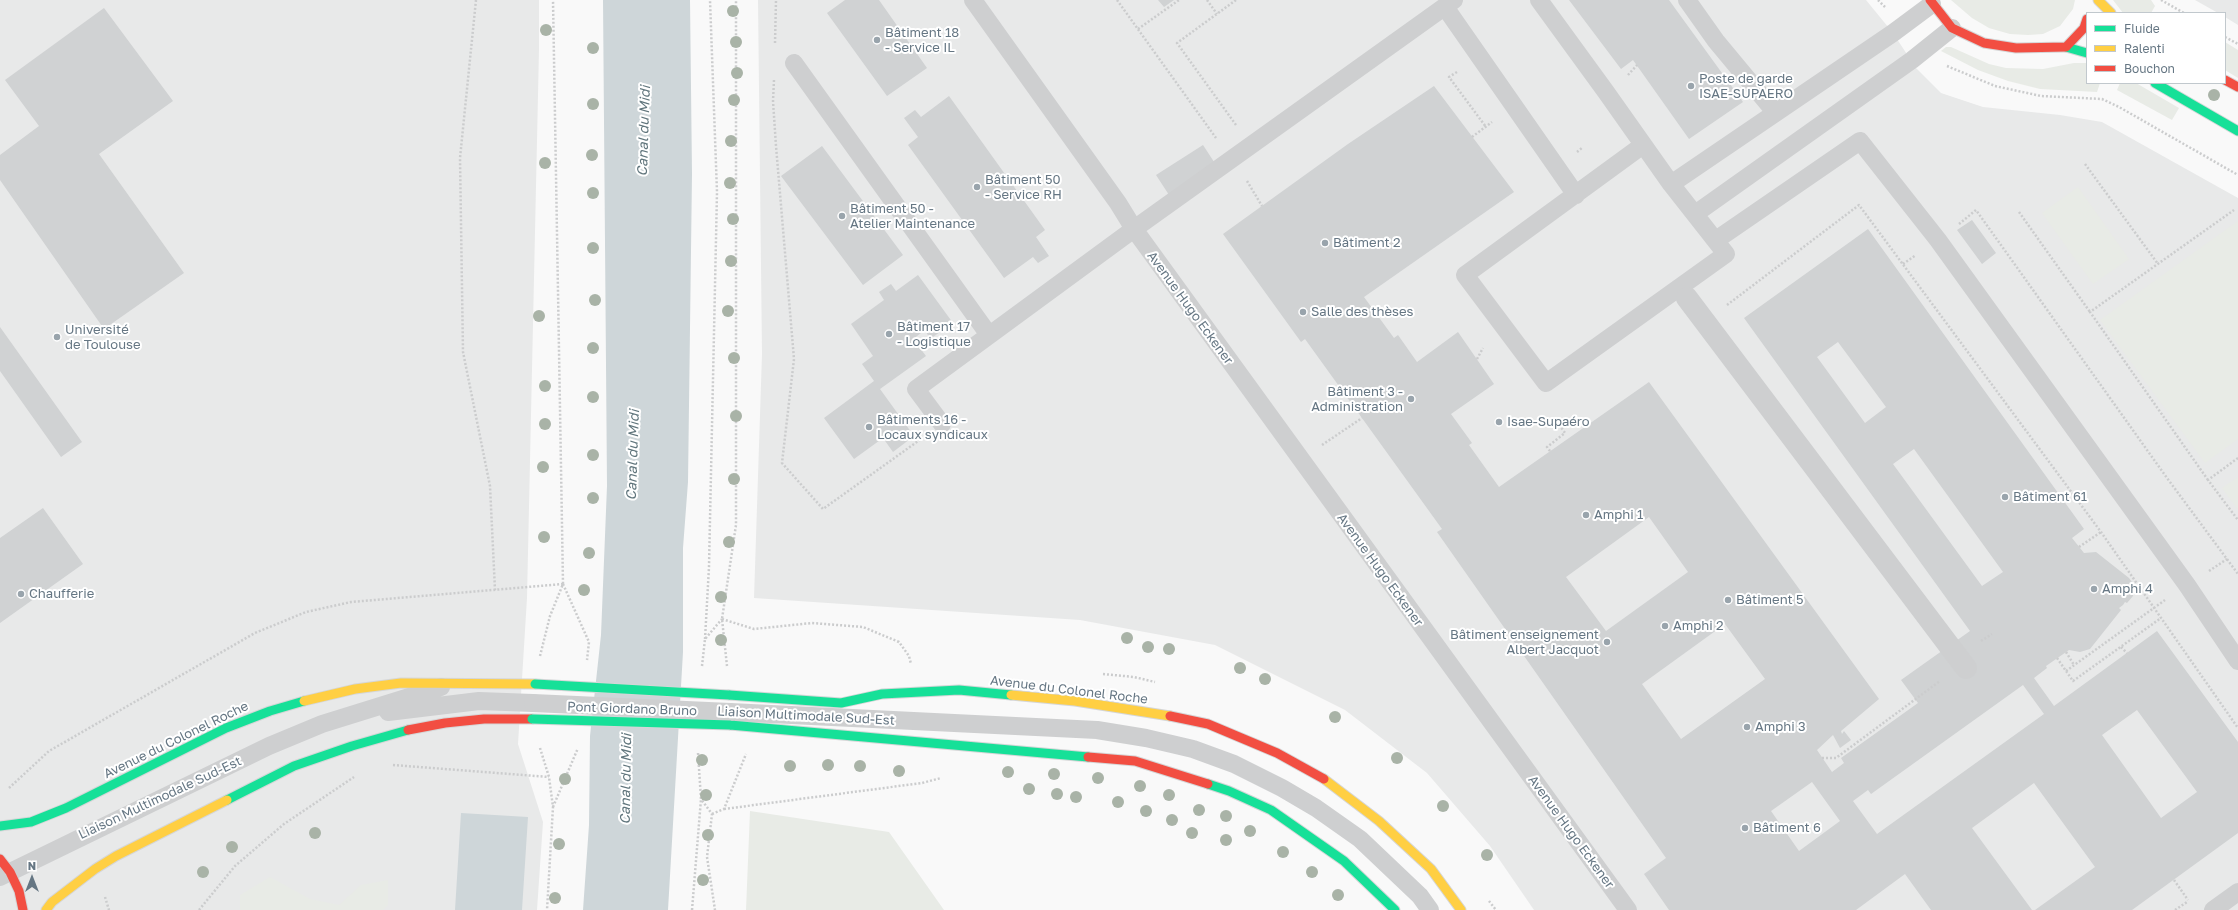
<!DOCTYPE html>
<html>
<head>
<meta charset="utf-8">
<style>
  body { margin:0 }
  #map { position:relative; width:2238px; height:910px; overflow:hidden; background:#f9f9f9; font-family:"Golos Text",sans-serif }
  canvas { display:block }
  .legend { position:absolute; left:2086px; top:12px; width:140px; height:72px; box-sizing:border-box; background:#fff; border:1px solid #c1c8cd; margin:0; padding:5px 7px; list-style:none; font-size:12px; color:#657683 }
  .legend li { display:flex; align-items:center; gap:8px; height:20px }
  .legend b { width:20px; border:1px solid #c1c8cd }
  .north { position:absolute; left:12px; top:858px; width:40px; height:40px; -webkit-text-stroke:3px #fff; paint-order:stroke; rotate:0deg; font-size:11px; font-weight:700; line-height:16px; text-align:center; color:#657683 }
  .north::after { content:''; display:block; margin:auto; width:14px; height:18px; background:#657683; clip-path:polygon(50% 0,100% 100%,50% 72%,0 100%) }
</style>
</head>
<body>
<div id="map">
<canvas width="2238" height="910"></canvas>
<ul class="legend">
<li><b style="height:5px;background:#16e098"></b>Fluide</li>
<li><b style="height:5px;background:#ffcf43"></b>Ralenti</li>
<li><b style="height:5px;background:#f24e42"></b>Bouchon</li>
</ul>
<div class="north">N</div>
</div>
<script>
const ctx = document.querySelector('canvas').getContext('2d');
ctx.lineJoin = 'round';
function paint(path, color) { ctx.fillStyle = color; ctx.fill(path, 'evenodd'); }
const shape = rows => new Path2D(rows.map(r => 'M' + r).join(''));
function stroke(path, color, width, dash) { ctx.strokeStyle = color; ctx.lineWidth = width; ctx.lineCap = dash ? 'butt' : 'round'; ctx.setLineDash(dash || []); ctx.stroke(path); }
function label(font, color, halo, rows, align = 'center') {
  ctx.font = font + ' "Golos Text",sans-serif'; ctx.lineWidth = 4; ctx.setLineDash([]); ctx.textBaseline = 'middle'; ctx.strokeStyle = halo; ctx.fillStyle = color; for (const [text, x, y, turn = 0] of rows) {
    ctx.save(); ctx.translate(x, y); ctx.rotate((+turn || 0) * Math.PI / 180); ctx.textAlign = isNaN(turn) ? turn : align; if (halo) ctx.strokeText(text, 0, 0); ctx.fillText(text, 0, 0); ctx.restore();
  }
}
paint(shape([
  [0,0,539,0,539,49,527,598,518,744,543,822,537,910,0,910],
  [758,0,1866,0,1893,33,1916,68,1941,93,1983,107,2060,115,2102,122,2238,198,2238,910,1534,910,1490,846,1427,773,1345,710,1215,645,1080,620,754,598,762,354],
  [2195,0,2238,0,2238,25,2225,17,2225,13,2218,13]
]), '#e8e9e9');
paint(shape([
  [1951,0,2075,0,2073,9,2060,26,2043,34,2028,35,2010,34,1989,28,1972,18],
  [2113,0,2151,0,2155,6,2151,13,2123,13],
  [2225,42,2238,50,2238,78,2225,70],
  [1946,47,1951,47,1989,64,2006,68,2043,69,2074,63,2087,63,2087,83,2100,83,2097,92,2040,89,2008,81,1978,70,1941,51],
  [2120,83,2136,83,2179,108,2172,120,2117,90],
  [2078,187,2129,259,2093,284,2042,213],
  [2238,221,2238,439,2205,463,2100,320],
  [2238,477,2238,510,2222,488],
  [750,811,889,832,944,910,746,910],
  [270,877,310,899,339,905,361,885,388,880,388,905,383,910,240,910,240,895]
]), '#e8ebe6');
paint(shape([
  [603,0,690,0,692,174,688,482,683,548,683,652,668,910,583,910,589,825,590,736,601,635,607,486],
  [461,813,528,817,522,910,455,910]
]), '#ced6d9');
paint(shape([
  [845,0,879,0,927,68,887,96,827,13],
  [1158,0,1174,0,1164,7],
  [1569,0,1669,0,1743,102,1689,139,1633,60,1621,69],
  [104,8,173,101,99,154,184,273,104,329,0,180,0,155,39,126,5,80],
  [1434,86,1514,192,1364,297,1394,338,1398,335,1417,362,1458,332,1494,384,1451,414,1472,443,1469,445,1499,487,1649,382,1879,699,1841,731,1842,734,1844,731,1851,740,1840,748,1833,735,1817,750,1832,772,1844,763,1841,758,1918,703,1901,680,1970,631,1744,318,1868,229,2084,529,2072,538,2084,553,2096,552,2129,578,2134,585,2133,596,2127,603,2125,602,2123,605,2119,608,2121,610,2090,649,2080,652,2069,650,2046,666,2047,668,2034,678,2054,706,2157,631,2238,742,2238,833,2132,910,2035,910,2095,867,2034,783,1972,828,2032,910,1931,910,1905,874,1856,910,1669,910,1644,874,1666,858,1437,532,1442,529,1305,339,1301,342,1223,234,1348,144],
  [1838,342,1886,407,1865,423,1817,357],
  [1914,449,2003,572,1982,586,1893,464],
  [1649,517,1688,572,1606,631,1566,577],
  [1725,624,1765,679,1681,739,1642,684],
  [2023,685,2044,714,1877,834,1853,801,1868,790,1871,794],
  [2137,710,2197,792,2161,818,2102,735],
  [1812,782,1840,821,1799,851,1771,811],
  [949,96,1045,230,1036,237,1049,256,1038,263,1033,257,1004,278,908,145,918,137,904,118,915,110,921,117],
  [1203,145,1218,168,1171,198,1156,175],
  [822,146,903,255,863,285,781,176],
  [1972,220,1996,253,1982,264,1957,230],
  [918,275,953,323,930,339,925,330,913,339,926,356,880,389,914,436,893,452,883,438,854,459,824,418,874,381,862,364,873,356,851,324,884,300,879,292,891,284,896,291],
  [0,327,82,442,61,457,0,371],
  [43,508,83,564,0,623,0,538]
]), '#d0d2d3');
const fast = shape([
  [2066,47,2087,53],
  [2155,83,2238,131],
  [729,695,841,703,882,694,959,690,1011,695],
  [730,725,1088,757],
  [1208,784,1229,791,1271,810,1344,861,1395,910],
  [227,800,294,766,352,746,408,730],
  [0,826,31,822,66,808,226,728,270,711,304,701]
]);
const slow = shape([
  [2098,0,2111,13],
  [1011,695,1075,701,1170,716],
  [304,701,355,689,401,683,535,684],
  [1324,779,1379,821,1431,869,1461,910],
  [46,910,52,902,95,869,116,856,227,800]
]);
const jam = shape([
  [1930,0,1952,28,1984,43,2016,48,2066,47,2084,28,2087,19],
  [2225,80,2238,87],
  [1170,716,1208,724,1277,753,1324,779],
  [408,730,445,723,484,719,532,719],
  [1088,757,1135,761,1208,784],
  [0,859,10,872,19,891,23,910]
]);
stroke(fast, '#d5d6d7', 11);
stroke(slow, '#d5d6d7', 11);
stroke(jam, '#d5d6d7', 11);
stroke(shape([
  [476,0,460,158,463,352,490,486,495,590],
  [1117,0,1216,138],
  [1207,0,1217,14],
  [1878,0,1885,7],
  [2161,0,2184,13],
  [1138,29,1179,0],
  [2225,37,2238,44],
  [775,43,776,0],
  [1947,66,1995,86,2041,96,2102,99,2119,107,2238,175],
  [1457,72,1449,77,1486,127],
  [1628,75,1637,65],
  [774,80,773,101,776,146,794,359,782,463,823,509,921,439],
  [1236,125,1177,43,1236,0],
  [1472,137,1492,122],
  [1577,152,1583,147],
  [2085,164,2158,264],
  [1247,181,1262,206],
  [2019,212,2090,312],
  [1959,224,1976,210,2167,478,2238,574],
  [1903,264,1916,255],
  [1727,305,1859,205,2101,532,2238,728],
  [1477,359,1483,348],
  [1322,445,1362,418],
  [1550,451,1547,447,1565,433,1558,423],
  [2238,458,2208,480,2238,520],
  [2208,480,2090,312,2234,210],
  [2079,547,2101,532],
  [2209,571,2227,559],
  [563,584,589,642,587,660],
  [722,619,754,629,812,623,863,627,899,642,909,656,911,664],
  [705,639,709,567,717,192,710,0],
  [1981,641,1992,634],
  [2121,647,2127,653],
  [2066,652,2074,665],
  [540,656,550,616,563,584,553,0],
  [2057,658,2073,681,2161,618],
  [702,666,705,639,722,619],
  [727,666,722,619,736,525,736,0],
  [2066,671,2165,600],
  [1103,674,1134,677,1155,682],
  [540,748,549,777,553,807,547,910],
  [698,753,701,799,712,814,707,857,715,910],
  [1822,758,1836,758,1940,681],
  [393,765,549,777],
  [9,788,49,751,255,633,306,612,351,602,563,584],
  [553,807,578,748],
  [724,809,922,783,941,778],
  [712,814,724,809,746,754],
  [2174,880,2188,900],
  [105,897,109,910],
  [1489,901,1496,910],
  [199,910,235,866,284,824,354,777],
  [692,910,701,799],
  [2175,910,2187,902]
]), '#cbcccd', 2.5, [2, 2]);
stroke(shape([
  [973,0,1118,203,1134,229,1454,0],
  [1539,0,1606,92,1671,184,1726,254,1546,383,1465,275,1643,145],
  [1687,0,1716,41,1775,112],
  [1445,7,1576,195],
  [794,63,989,335],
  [1671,184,1893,33,1932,4],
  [1695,214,1912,60,1952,28],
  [1716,240,1860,141,1938,240,2187,585,2238,661],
  [942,424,916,389,1134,229,1628,910],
  [388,712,479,701,533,703],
  [730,712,1097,730,1146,738,1193,749,1234,764,1282,788,1316,808,1360,839,1420,896,1430,910],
  [0,877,269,746,322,724,441,687],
  [2213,910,2238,892]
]), '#cecfd0', 18);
stroke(shape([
  [1687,298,1966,668]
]), '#cecfd0', 22);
stroke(fast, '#16e098', 9);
stroke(slow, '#ffcf43', 9);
stroke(jam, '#f24e42', 9);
const fastBridge = shape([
  [535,684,729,695],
  [532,719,730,725]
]);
stroke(fastBridge, '#d5d6d7', 11, []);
stroke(shape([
  [533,703,730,712]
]), '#cecfd0', 18);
stroke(fastBridge, '#16e098', 9);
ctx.fillStyle = '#a9b3a7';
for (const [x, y] of [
  [733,11],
  [546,30],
  [736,42],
  [593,48],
  [737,73],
  [2214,95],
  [734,100],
  [593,104],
  [731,141],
  [592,155],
  [545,163],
  [730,183],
  [593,193],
  [733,219],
  [593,248],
  [731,261],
  [595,300],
  [728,311],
  [539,316],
  [593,348],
  [734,358],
  [545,386],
  [593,397],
  [736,416],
  [545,424],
  [593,455],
  [543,467],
  [734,479],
  [593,498],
  [544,537],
  [729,542],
  [589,553],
  [584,590],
  [721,597],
  [1127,638],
  [721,640],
  [1148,647],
  [1169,649],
  [1240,668],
  [1265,679],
  [1335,717],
  [1397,758],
  [702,760],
  [828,765],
  [790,766],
  [860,766],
  [899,771],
  [1008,772],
  [1054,774],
  [1098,778],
  [565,779],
  [1140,786],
  [1029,789],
  [1057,794],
  [706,795],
  [1169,795],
  [1076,797],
  [1118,802],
  [1443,806],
  [1199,810],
  [1146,811],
  [1226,816],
  [1172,820],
  [1250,831],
  [315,833],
  [1192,833],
  [708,835],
  [1226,840],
  [559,844],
  [232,847],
  [1283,852],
  [1487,855],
  [203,872],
  [1312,872],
  [703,880],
  [1338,895],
  [555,898]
]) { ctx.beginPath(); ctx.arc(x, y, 6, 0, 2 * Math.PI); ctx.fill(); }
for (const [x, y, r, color] of [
  [877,40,4,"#99a4ac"],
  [1691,86,4,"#99a4ac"],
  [977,187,4,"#99a4ac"],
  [842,216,4,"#99a4ac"],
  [1325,243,4,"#99a4ac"],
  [1303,312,4,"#99a4ac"],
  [889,334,4,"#99a4ac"],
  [57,337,4,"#99a4ac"],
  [1411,399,4,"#99a4ac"],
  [1499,422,4,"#99a4ac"],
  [869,427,4,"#99a4ac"],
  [2005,497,4,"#99a4ac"],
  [1586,515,4,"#99a4ac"],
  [2094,589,4,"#99a4ac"],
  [21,594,4,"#99a4ac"],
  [1728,600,4,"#99a4ac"],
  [1665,626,4,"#99a4ac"],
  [1607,642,4,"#99a4ac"],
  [1747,727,4,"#99a4ac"],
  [1745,828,4,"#99a4ac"]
]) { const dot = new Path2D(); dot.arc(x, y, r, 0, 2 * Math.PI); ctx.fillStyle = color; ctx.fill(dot); stroke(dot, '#fff', 1.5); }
label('13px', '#657683', '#fff', [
  ["Bâtiment 18",885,33],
  ["- Service IL",885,48],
  ["Poste de garde",1699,79],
  ["ISAE-SUPAERO",1699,94],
  ["Bâtiment 50",985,180],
  ["- Service RH",985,195],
  ["Bâtiment 50 -",850,209],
  ["Atelier Maintenance",850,224],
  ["Bâtiment 2",1333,243],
  ["Salle des thèses",1311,312],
  ["Bâtiment 17",897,327],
  ["- Logistique",897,342],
  ["Université",65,330],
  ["de Toulouse",65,345],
  ["Bâtiment 3 -",1403,392,"right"],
  ["Administration",1403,407,"right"],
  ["Bâtiments 16 -",877,420],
  ["Locaux syndicaux",877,435],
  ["Isae-Supaéro",1507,422],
  ["Bâtiment 61",2013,497],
  ["Amphi 1",1594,515],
  ["Amphi 4",2102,589],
  ["Chaufferie",29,594],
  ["Bâtiment 5",1736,600],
  ["Amphi 2",1673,626],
  ["Bâtiment enseignement",1599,635,"right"],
  ["Albert Jacquot",1599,650,"right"],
  ["Amphi 3",1755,727],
  ["Bâtiment 6",1753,828]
], 'left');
label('13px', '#657683', '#fff', [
  ["Avenue Hugo Eckener",1190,308,54],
  ["Avenue Hugo Eckener",1380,570,54],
  ["Avenue du Colonel Roche",1069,690,7],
  ["Pont Giordano Bruno",632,709,2],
  ["Liaison Multimodale Sud-Est",806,716,3],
  ["Avenue du Colonel Roche",176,740,-26],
  ["Liaison Multimodale Sud-Est",160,798,-25],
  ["Avenue Hugo Eckener",1571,832,54]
]);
label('italic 14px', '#60757c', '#fff', [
  ["Canal du Midi",644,131,-88],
  ["Canal du Midi",633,455,-88],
  ["Canal du Midi",626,779,-89]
]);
</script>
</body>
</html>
